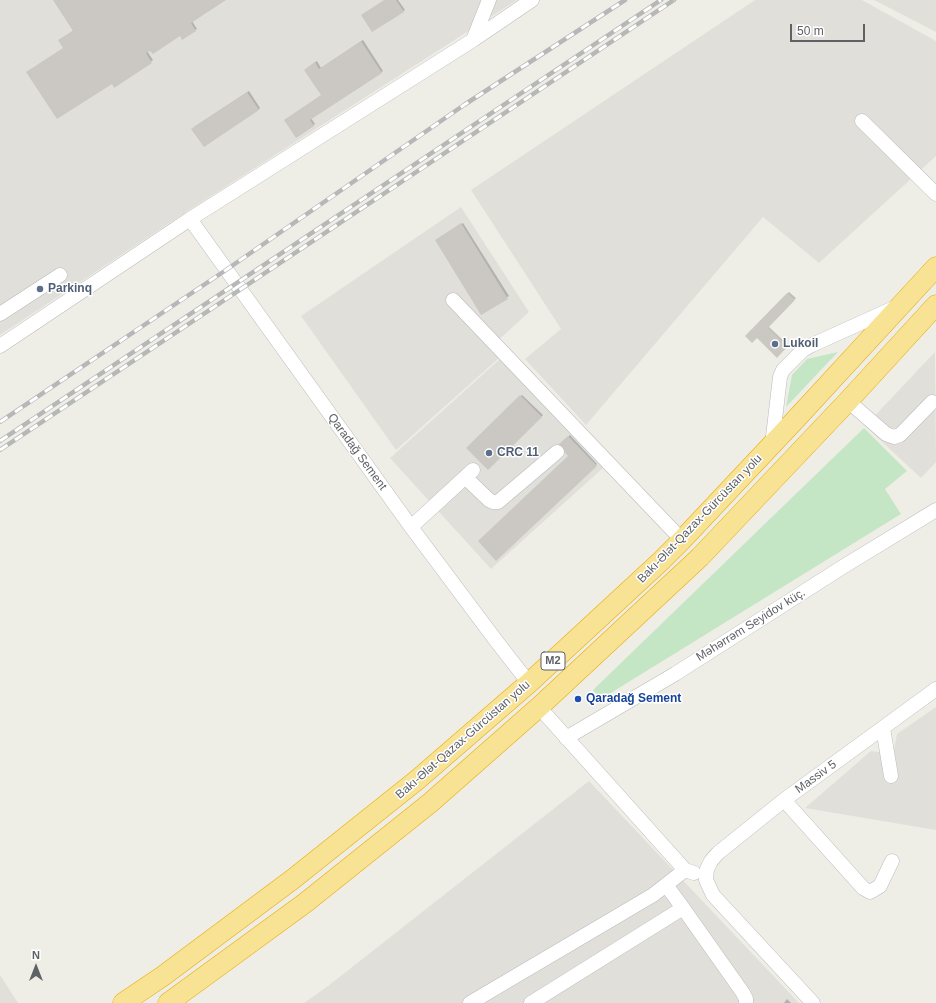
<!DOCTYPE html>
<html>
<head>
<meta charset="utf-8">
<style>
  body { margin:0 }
  #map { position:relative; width:936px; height:1003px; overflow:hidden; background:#efeee6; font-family:Arial,sans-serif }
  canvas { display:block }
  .north { position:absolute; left:16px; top:947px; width:40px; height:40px; -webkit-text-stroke:3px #fff; paint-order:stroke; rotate:0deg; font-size:11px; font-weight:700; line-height:16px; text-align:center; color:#5e6166 }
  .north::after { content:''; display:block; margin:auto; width:14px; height:18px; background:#5e6166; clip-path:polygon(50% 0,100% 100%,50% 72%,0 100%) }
  .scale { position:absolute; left:790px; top:24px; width:75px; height:18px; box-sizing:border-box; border:2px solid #5e6166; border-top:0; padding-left:5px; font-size:12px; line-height:14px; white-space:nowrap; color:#5e6166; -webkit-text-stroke:3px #fff; paint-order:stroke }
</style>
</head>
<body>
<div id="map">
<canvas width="936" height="1003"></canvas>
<div class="north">N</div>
<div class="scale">50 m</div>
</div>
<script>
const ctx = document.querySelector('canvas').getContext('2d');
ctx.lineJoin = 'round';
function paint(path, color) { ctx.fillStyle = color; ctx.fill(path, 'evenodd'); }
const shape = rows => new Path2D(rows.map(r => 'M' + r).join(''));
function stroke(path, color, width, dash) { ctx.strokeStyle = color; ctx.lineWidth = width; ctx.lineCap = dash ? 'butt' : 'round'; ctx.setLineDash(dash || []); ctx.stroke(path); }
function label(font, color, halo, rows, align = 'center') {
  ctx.font = font + ' Arial,sans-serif'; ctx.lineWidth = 3; ctx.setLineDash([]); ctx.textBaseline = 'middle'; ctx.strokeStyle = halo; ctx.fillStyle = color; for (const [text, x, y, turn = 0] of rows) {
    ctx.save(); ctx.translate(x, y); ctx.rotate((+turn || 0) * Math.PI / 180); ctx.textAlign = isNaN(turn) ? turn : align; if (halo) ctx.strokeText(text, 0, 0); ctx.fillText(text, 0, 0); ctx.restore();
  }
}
paint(shape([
  [0,0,517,0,183,214,0,335],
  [755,0,862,0,936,41,936,156,819,263,763,217,586,425,525,359,561,329,471,190],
  [874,0,936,0,936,32],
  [461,207,529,312,490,348,499,358,396,450,301,316],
  [935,352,936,462,921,478,865,426],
  [500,359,603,468,491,569,390,458],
  [936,707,936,830,805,808,871,751,893,754,897,734],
  [589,781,799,1003,304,1003,328,986],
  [0,975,18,1003,0,1003]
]), '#e1dfda');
paint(shape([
  [838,352,786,407,792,375,807,359],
  [864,428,907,471,885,489,901,514,601,699,593,690]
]), '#c4e6c5');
paint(shape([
  [54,0,224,0,192,21,197,29,195,30,180,35,147,51,153,60,115,86,112,82,64,47,61,39,74,30],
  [385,0,398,0,405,10,403,11],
  [363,40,383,71,311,118,315,124,297,136,322,95,307,68,317,61,321,68],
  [249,91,260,108,258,110,194,127],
  [463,223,509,296,482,314,436,240],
  [789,292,796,298,768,326,788,345,777,356,757,337,746,336],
  [522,395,543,415,488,469,468,448],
  [570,435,597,464,497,559,569,456,559,445],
  [787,999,791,1003,784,1003]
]), '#0003');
paint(shape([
  [53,0,226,0,191,23,196,31,182,40,180,36,153,54,150,51,146,53,152,63,114,88,112,84,57,119,26,72,63,48,58,40,73,31],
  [384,0,396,0,404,12,372,32,361,15],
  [361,41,382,73,310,120,314,126,296,138,284,120,321,95,304,70,315,62,319,69],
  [247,92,259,110,204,147,191,129],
  [461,223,508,299,481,315,435,240],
  [787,293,795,300,768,328,787,347,777,358,757,338,752,343,745,336],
  [520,395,542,417,488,470,466,448],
  [568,436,597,466,496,561,478,541,568,456,558,445]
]), '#cbc8c4');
const minor = shape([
  [473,40,489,0],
  [862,121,936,194],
  [190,219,411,527,497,642,529,683],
  [453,300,682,540],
  [0,314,60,275],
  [0,346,190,219,473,40,532,0],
  [848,401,886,434,894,437,900,435,932,402],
  [772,445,780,377,783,370,803,350,812,345,896,307],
  [465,477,489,500,493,502,498,502,557,452],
  [411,527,473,470],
  [539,707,685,870,694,873],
  [883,728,891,776],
  [566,738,675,674,841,568,936,510],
  [784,800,863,888,870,892,880,886,892,861],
  [683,908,743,993,746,999,746,1003],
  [470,1003,653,895,685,870],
  [531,1003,683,908,666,885],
  [813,1003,713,895,706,880,707,869,711,861,718,853,784,800,936,689]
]);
const highway = shape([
  [123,1003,163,976,293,879,417,780,529,683,661,561,682,540,796,419,936,267],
  [168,1003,305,903,430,803,539,707,700,557,848,401,936,305]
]);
stroke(minor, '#b8bbbf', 15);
stroke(highway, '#ebac0a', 21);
stroke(minor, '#fff', 14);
stroke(highway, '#f8e294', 20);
const rail = shape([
  [0,422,226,270,464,105,625,0],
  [0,441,661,0],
  [0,450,674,0]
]);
stroke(rail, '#b6b7b7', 4.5);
stroke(rail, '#fff', 3, [9]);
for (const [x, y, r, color] of [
  [40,289,4,"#5c6f8a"],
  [775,344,4,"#5c6f8a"],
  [489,453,4,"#5c6f8a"],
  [578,699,4,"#1a4fb4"]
]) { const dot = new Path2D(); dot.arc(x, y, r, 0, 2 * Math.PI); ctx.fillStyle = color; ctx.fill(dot); stroke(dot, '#fff', 1.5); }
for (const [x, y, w] of [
  [553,661,24]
]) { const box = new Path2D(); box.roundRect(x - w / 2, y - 9, w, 18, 3); ctx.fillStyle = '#fff'; ctx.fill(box); stroke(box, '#5e6166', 1); }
label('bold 11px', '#5e6166', null, [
  ["M2",553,661]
]);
label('bold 12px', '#4e5e75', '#fff', [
  ["Parkinq",48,289],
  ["Lukoil",783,344],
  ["CRC 11",497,453]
], 'left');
label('12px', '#5e6166', '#fff', [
  ["Qaradağ Sement",357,452,54],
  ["Bakı-Ələt-Qazax-Gürcüstan yolu",700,519,-46],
  ["Məhərrəm Seyidov küç.",751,625,-32],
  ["Bakı-Ələt-Qazax-Gürcüstan yolu",463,740,-41],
  ["Massiv 5",816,777,-36]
]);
label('bold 12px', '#164399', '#fff', [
  ["Qaradağ Sement",586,699]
], 'left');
</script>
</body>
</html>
